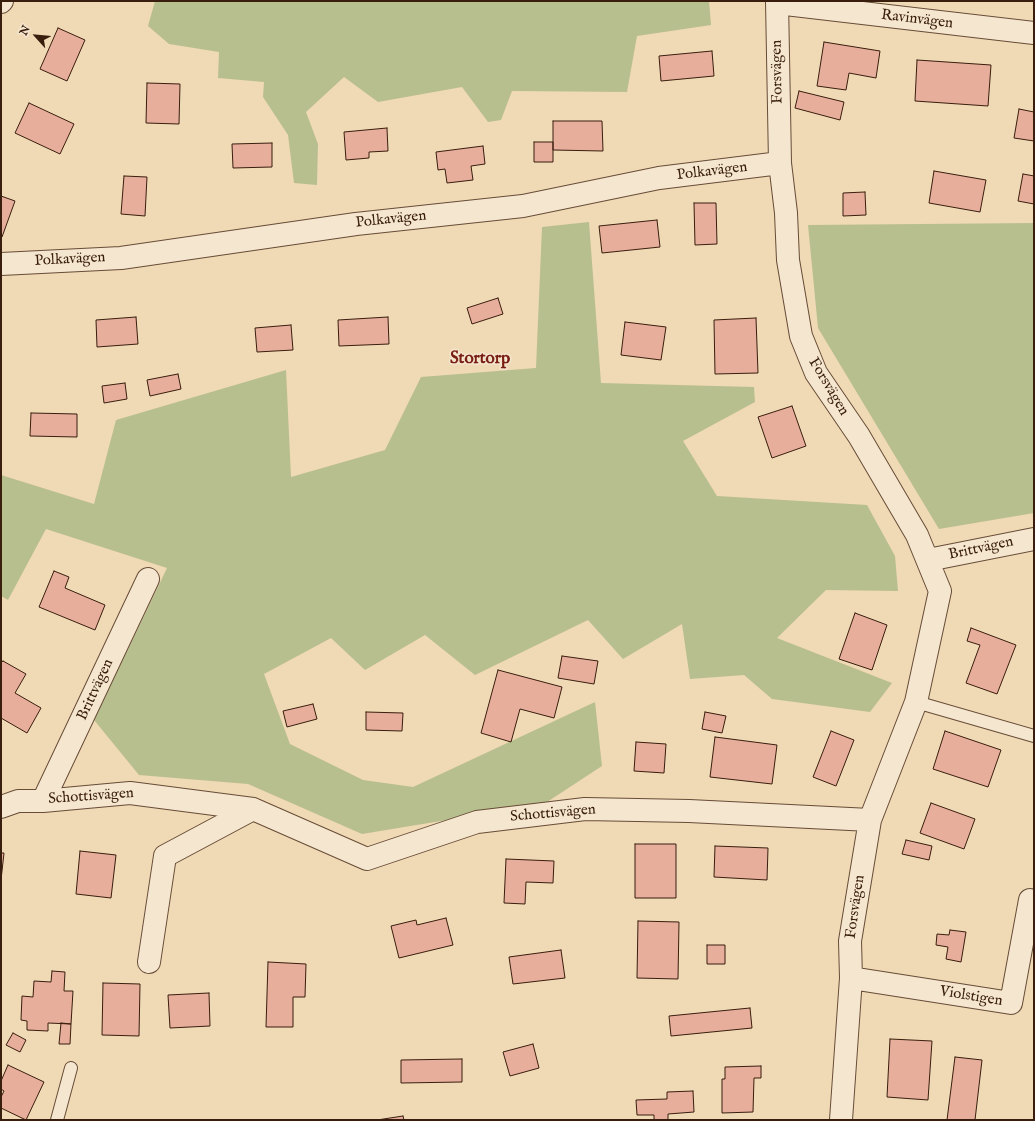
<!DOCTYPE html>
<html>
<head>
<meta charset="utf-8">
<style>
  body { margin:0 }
  #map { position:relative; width:1035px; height:1121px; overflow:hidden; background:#f0d9b5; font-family:"IM FELL English",serif }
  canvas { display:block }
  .frame { position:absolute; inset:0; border:2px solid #391d0d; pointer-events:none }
  .north { position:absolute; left:16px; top:16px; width:40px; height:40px; -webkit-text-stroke:3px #f5e6cf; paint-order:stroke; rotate:297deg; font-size:11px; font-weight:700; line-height:16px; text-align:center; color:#391d0d }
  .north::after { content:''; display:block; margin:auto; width:14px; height:18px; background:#391d0d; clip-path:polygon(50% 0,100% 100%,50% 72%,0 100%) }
</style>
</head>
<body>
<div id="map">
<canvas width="1035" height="1121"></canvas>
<div class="frame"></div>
<div class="north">N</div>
</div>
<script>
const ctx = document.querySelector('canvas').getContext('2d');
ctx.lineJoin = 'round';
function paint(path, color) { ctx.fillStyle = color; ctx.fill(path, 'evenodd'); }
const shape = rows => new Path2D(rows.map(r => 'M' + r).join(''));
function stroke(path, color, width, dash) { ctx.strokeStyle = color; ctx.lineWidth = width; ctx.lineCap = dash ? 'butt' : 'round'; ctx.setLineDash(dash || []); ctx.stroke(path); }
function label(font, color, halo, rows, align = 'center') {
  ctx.font = font + ' "IM FELL English",serif'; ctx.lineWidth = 3; ctx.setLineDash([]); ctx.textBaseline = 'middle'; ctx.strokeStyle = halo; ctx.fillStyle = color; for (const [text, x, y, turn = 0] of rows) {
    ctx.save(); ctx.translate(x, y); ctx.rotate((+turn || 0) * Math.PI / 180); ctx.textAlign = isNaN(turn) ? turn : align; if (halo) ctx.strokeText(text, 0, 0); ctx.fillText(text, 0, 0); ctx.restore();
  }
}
paint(shape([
  [155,1,709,1,711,25,637,36,627,92,512,91,501,120,488,122,462,87,378,102,344,77,306,112,318,144,317,185,294,183,288,135,263,97,264,82,218,78,219,52,169,44,148,26],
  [589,222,601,383,754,387,755,402,683,441,717,496,867,505,895,556,898,591,826,590,777,638,892,683,870,712,772,699,744,675,690,679,682,624,623,659,588,620,475,675,425,635,365,670,331,638,264,674,290,744,363,780,413,787,595,702,602,766,544,804,362,834,248,784,139,775,94,720,167,568,46,529,8,600,1,596,1,475,94,504,116,420,286,370,291,477,385,450,421,377,536,368,542,227],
  [1034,223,1034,513,939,529,818,328,808,225]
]), '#b8bf8e');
const building = shape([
  [58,28,85,40,67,81,40,69,58,28],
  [824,42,880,51,876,78,849,73,846,90,817,86,824,42],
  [712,51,714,76,661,81,659,56,712,51],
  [917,60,991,65,988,106,915,101,917,60],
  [147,83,180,84,179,124,146,123,147,83],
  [799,91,844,102,840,120,795,108,799,91],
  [29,103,74,124,60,154,15,133,29,103],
  [1019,109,1034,112,1034,141,1014,138,1019,109],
  [553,121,602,121,603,151,553,150,553,121],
  [387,128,388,151,369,152,369,158,346,160,344,132,387,128],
  [534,142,553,142,553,162,534,162,534,142],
  [272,143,272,167,233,168,232,144,272,143],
  [483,146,485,164,471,166,473,180,447,183,445,169,438,170,436,152,483,146],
  [934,171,986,180,980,212,929,203,934,171],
  [1023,174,1034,176,1034,204,1018,201,1023,174],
  [124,176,147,177,145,216,121,214,124,176],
  [865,192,866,215,843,216,843,193,865,192],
  [1,196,15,201,2,237,1,237,1,196],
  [694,203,716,203,717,244,695,245,694,203],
  [657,220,660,247,602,253,599,226,657,220],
  [498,298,503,314,472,324,467,308,498,298],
  [136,317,138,344,97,347,96,320,136,317],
  [388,317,389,344,339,346,338,320,388,317],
  [756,318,758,373,715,374,714,320,756,318],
  [625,322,666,327,661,360,621,355,625,322],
  [291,325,293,350,257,352,255,328,291,325],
  [178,374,181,389,150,396,147,380,178,374],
  [125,383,127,399,104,403,102,386,125,383],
  [792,406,806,446,772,458,758,417,792,406],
  [31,413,77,414,77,437,30,436,31,413],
  [54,571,69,577,65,588,105,605,95,630,39,607,54,571],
  [855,613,887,625,872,670,839,659,855,613],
  [971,628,1016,645,997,694,966,683,980,645,967,641,971,628],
  [562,656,598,661,594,684,558,678,562,656],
  [3,661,26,674,15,693,41,708,27,733,1,718,1,663,3,661],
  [498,670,562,687,554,718,520,709,511,742,481,733,498,670],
  [313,704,317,719,287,727,283,711,313,704],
  [366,712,403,713,402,731,366,730,366,712],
  [705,712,726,716,722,733,702,729,705,712],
  [831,731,854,740,836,786,813,777,831,731],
  [945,731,1001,750,988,787,933,769,945,731],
  [715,737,777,745,772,784,710,777,715,737],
  [636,742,666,744,664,773,634,771,636,742],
  [931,803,975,819,964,849,920,833,931,803],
  [906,840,932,846,929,860,902,854,906,840],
  [635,844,676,844,676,898,635,898,635,844],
  [715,846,768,848,767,880,714,877,715,846],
  [80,851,116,855,111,898,76,894,80,851],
  [1,853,4,853,1,880,1,853],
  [506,859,554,861,553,883,526,882,525,904,504,903,506,859],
  [446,918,453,945,399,958,391,926,416,920,417,925,446,918],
  [638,921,679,922,678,979,637,978,638,921],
  [950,930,966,932,961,962,946,959,948,947,936,945,937,934,949,935,950,930],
  [707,945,725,945,725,964,707,964,707,945],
  [561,950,565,978,513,984,509,957,561,950],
  [268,962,306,964,305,997,293,997,293,1027,266,1027,268,962],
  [52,971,65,972,64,991,73,991,71,1024,48,1023,48,1031,27,1030,27,1021,21,1020,22,996,33,997,34,981,51,982,52,971],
  [103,983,140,984,139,1036,102,1035,103,983],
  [209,993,210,1026,170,1028,168,995,209,993],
  [750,1008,752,1028,671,1036,669,1016,750,1008],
  [61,1023,71,1024,70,1044,59,1044,61,1023],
  [13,1033,26,1040,20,1052,6,1045,13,1033],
  [890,1039,932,1041,928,1100,887,1097,890,1039],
  [533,1044,539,1068,510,1076,503,1052,533,1044],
  [955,1057,982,1060,975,1120,947,1120,955,1057],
  [462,1059,462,1082,401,1083,401,1060,462,1059],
  [8,1065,44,1082,26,1120,1,1108,1,1097,4,1091,1,1089,1,1081,8,1065],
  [761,1066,761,1078,754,1078,753,1112,722,1113,722,1079,725,1079,725,1067,761,1066],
  [693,1091,694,1112,668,1114,668,1120,654,1120,654,1115,637,1115,636,1100,667,1099,667,1092,693,1091],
  [403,1116,404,1120,377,1120,403,1116]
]);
paint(building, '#e6ae9b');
stroke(building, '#391d0d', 1);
const lane = shape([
  [916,702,1034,736],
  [57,1120,71,1068]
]);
const street = shape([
  [777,1,780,163,786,213,788,260,801,336,816,373,859,436,917,535,940,591,916,702,870,820,850,941,851,978,841,1120],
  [1,2,2,1],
  [777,3,1034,33],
  [1,264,121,258,356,224,523,206,659,178,780,163],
  [928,560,1034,539],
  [43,801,148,579],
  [1,807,18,801,43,801,130,793,253,809,367,859,477,822,585,809,689,811,870,820],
  [149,962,165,856,253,809],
  [851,978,1011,1003,1030,900]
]);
stroke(lane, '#674c37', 14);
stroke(street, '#674c37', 24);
stroke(lane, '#f5e6cf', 12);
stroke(street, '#f5e6cf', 22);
label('15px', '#391d0d', '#f5e6cf', [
  ["Ravinvägen",917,20,7],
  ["Forsvägen",778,72,-91],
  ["Polkavägen",712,172,-7],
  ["Polkavägen",391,220,-6],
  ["Polkavägen",70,260,-3],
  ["Forsvägen",828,387,59],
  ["Brittvägen",981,549,-12],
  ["Brittvägen",96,690,-65],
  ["Schottisvägen",91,797,-4],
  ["Schottisvägen",553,814,-5],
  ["Forsvägen",856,907,-82],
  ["Violstigen",971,997,9]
]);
label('bold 17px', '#7a1f14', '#f5e6cf', [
  ["Stortorp",480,360]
]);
</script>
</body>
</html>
